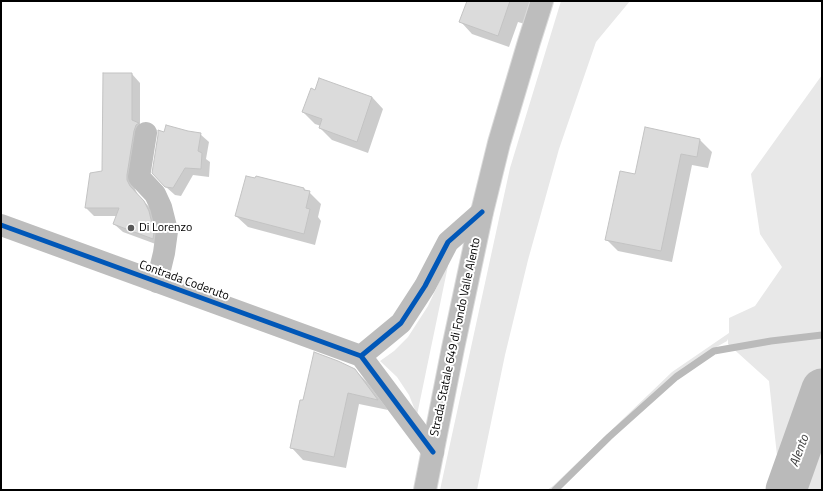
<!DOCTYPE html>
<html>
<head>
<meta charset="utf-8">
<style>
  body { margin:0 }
  #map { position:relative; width:823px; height:491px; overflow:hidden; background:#fff; font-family:"Titillium Web",sans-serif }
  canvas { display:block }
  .frame { position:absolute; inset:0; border:2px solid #000; pointer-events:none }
</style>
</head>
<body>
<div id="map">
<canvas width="823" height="491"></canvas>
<div class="frame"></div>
</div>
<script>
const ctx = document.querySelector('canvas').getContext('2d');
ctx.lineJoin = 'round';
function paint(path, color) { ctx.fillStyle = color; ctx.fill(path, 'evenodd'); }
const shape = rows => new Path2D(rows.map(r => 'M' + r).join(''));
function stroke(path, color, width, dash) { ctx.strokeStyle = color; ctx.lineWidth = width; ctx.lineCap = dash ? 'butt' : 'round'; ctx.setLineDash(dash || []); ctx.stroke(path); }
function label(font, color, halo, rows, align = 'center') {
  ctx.font = font + ' "Titillium Web",sans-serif'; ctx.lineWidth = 4; ctx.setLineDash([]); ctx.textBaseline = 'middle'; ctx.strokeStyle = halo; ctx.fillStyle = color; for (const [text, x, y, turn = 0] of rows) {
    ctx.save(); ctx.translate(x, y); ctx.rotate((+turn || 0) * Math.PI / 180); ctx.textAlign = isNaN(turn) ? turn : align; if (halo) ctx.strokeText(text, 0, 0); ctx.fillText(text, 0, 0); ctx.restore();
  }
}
paint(shape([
  [561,1,630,1,596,42,559,149,528,260,505,355,477,490,440,490,510,168],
  [822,75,822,490,773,490,778,465,769,381,728,344,728,339,727,341,704,354,665,384,553,490,547,490,553,486,672,372,729,333,729,318,755,306,782,267,760,234,751,174],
  [449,261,417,415,409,395,397,377,380,361,394,351,408,337,428,306]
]), '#e8e8e8');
paint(shape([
  [468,1,536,1,528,25,518,22,509,47,472,34,461,22],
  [132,74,140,83,140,124,147,131,134,184,135,189,138,195,152,210,161,246,123,232,114,224,117,216,94,216,86,208,103,172],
  [316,91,372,97,383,109,368,153,332,140,320,128,321,126,315,124,303,112],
  [645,128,700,140,712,152,708,168,692,165,672,262,618,251,606,239,636,176],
  [187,132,200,134,209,142,206,159,210,162,209,177,193,175,181,196,175,195,166,187,165,134],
  [304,189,309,192,321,204,318,217,321,221,315,245,248,227,236,216],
  [355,370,367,382,388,410,359,404,346,468,303,460,292,448,304,402]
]), '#0003');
stroke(shape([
  [555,490,609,437,676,377,714,351,771,341,822,335]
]), '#bababa', 7);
stroke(shape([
  [786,490,822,389]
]), '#bababa', 41);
const building = shape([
  [467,1,510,1,498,36,459,22,467,1],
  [103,73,132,73,132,120,139,123,136,125,134,131,127,175,127,180,130,186,144,201,149,211,154,232,153,239,113,224,119,208,85,208,90,173,102,171,103,73],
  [319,78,372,97,357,142,319,128,322,119,302,112,311,88,315,90,319,78],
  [166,125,188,131,201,133,198,151,202,153,201,169,185,168,173,188,165,187,152,173,158,135,158,130,164,132,166,125],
  [645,127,700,139,697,157,681,154,661,251,605,240,620,171,635,174,645,127],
  [246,176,255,178,256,176,304,188,304,190,310,191,306,208,310,209,304,234,235,216,246,176],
  [314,352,338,361,355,369,378,400,348,393,334,457,290,448,300,400,303,400,314,352]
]);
paint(building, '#dbdbdb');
stroke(building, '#c3c3c3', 1);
const primary = shape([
  [425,490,453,348,482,212,499,143,529,42,542,1]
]);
stroke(primary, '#dbdbdb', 24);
stroke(shape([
  [146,133,139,177,155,194,161,207,167,231,164,253,157,282],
  [1,225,361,356,433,452],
  [361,356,401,323,425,286,448,242,482,212]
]), '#bdbdbd', 22);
stroke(primary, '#bdbdbd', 22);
stroke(shape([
  [1,225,361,356,433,452],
  [361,356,401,323,425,286,448,242,482,212]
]), '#0057b8', 5);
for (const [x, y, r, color] of [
  [131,228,4,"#595959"]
]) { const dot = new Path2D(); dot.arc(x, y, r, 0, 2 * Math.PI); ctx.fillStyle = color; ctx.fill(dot); stroke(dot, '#fff', 1.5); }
label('12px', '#000', '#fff', [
  ["Di Lorenzo",139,228]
], 'left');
label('12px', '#000', '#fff', [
  ["Contrada Coderuto",184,281,20],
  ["Strada Statale 649 di Fondo Valle Alento",456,337,-78]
]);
label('italic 13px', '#3d3d3d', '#fff', [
  ["Alento",800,451,-70]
]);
</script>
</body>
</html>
